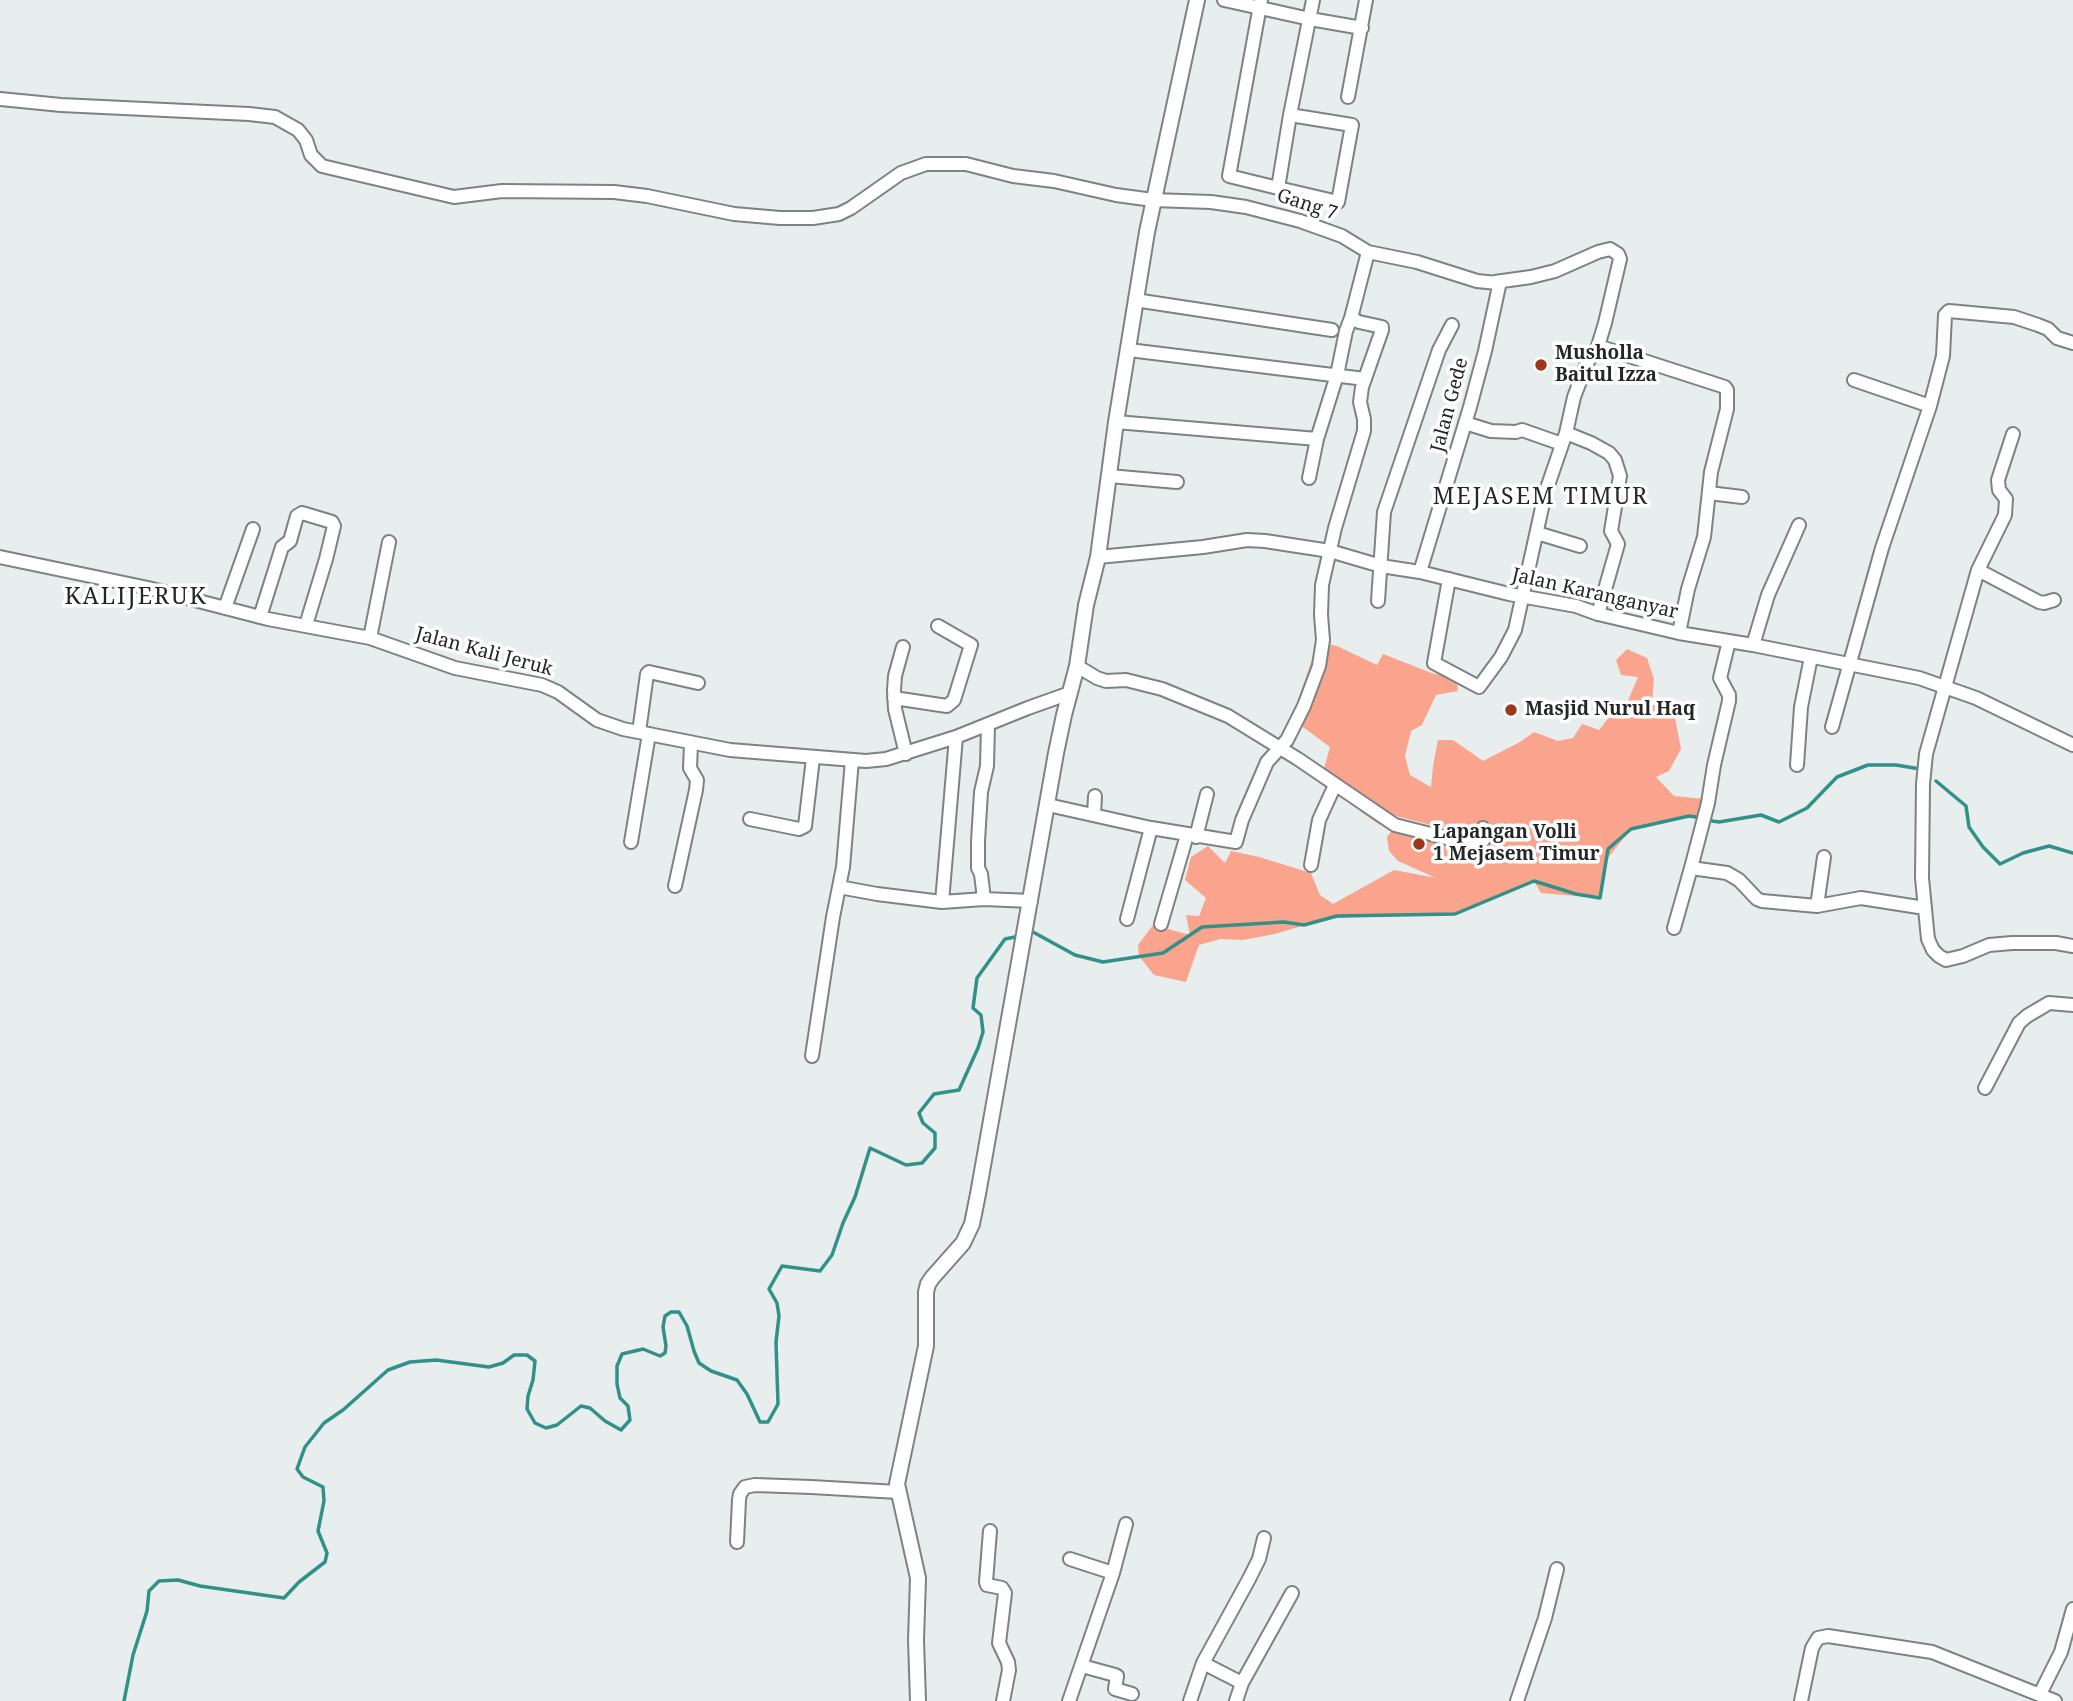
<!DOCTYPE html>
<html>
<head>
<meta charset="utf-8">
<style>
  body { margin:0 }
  canvas { display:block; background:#e7eeed }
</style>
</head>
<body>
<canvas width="2073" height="1701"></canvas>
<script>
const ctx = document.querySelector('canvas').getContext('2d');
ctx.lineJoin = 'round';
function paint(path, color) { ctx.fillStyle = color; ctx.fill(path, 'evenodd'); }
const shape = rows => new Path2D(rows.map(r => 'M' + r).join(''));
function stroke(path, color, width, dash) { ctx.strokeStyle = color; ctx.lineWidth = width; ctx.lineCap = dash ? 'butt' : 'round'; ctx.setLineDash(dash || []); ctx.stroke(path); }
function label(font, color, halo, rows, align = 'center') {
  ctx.font = font + ' "Noto Serif",serif'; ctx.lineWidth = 7; ctx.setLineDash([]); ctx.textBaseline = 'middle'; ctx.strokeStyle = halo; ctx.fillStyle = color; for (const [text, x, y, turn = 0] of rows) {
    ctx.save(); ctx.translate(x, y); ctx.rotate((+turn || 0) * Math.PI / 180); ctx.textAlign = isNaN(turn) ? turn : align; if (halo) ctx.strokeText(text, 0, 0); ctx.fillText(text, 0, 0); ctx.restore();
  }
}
paint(shape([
  [1318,642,1337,646,1377,665,1383,654,1434,674,1456,676,1458,691,1436,695,1422,725,1411,731,1405,756,1410,775,1431,787,1433,766,1438,740,1453,740,1483,761,1520,742,1534,732,1558,741,1573,738,1582,724,1599,730,1613,712,1624,710,1638,677,1621,675,1616,660,1627,649,1647,658,1654,679,1652,704,1675,718,1681,749,1669,771,1656,777,1674,796,1705,799,1702,814,1631,829,1607,859,1600,898,1541,893,1534,881,1455,914,1329,918,1275,934,1243,940,1221,939,1199,945,1186,982,1154,975,1139,956,1138,945,1153,925,1190,935,1186,915,1199,916,1206,898,1185,880,1191,857,1208,846,1225,863,1231,851,1259,857,1311,873,1320,895,1333,904,1394,870,1436,878,1398,861,1389,851,1387,837,1399,821,1451,845,1447,829,1384,813,1380,825,1360,811,1362,799,1323,772,1330,747,1292,719]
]), '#faa48d');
stroke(shape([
  [1936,781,1966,806,1969,827,1983,847,2000,864,2023,853,2049,846,2073,853],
  [1712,821,1719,822,1761,815,1779,822,1807,808,1837,777,1868,765,1896,765,1920,769],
  [1027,934,1033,932,1075,955,1103,962,1163,953,1202,927,1284,922,1304,925,1337,916,1455,914,1534,881,1576,894,1600,898,1608,849,1631,829,1689,816,1696,817],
  [124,1701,133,1655,147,1611,149,1591,159,1581,178,1580,200,1586,284,1598,299,1582,325,1562,327,1553,318,1531,324,1501,323,1487,303,1477,297,1469,305,1447,324,1423,343,1410,388,1370,410,1362,436,1360,489,1367,503,1363,514,1355,527,1355,535,1361,533,1380,528,1396,527,1409,535,1423,546,1428,557,1425,581,1406,590,1408,605,1421,621,1430,630,1420,628,1406,620,1398,617,1384,617,1366,622,1354,643,1349,660,1356,665,1353,666,1346,663,1327,665,1316,671,1312,679,1312,687,1326,694,1351,699,1363,711,1371,737,1380,747,1394,760,1422,768,1422,778,1404,776,1342,779,1316,777,1303,769,1289,782,1266,820,1271,832,1255,843,1223,855,1197,870,1148,906,1165,922,1163,935,1148,935,1133,923,1123,919,1113,934,1094,959,1090,978,1048,983,1032,981,1015,973,1008,977,978,1005,939,1020,936]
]), '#319189', 3.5);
const minor = shape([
  [1224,0,1310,19,1362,28],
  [1261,0,1229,176,1278,188,1290,115,1313,0],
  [1348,97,1366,0],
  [0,99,61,105,249,114,275,117,298,130,306,140,311,155,322,166,454,197,502,191,614,192,647,196,734,214,780,218,813,218,839,214,851,208,901,173,926,164,966,164,1013,176,1054,181,1116,195,1153,200,1211,202,1246,207,1300,221,1342,236,1368,252,1417,262,1477,281,1497,283,1499,286,1485,351,1470,407,1420,572],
  [1278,188,1338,202,1352,125,1290,115],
  [1135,300,1332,330],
  [1598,346,1725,387,1727,390,1727,409,1711,472,1704,537,1688,589,1679,633],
  [1129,350,1365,379],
  [1854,380,1930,406],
  [1116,422,1317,439],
  [1465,423,1491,431,1516,432,1522,430,1562,444],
  [1566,433,1591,443,1609,453,1615,460,1620,476,1611,531,1618,544,1598,614],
  [2013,434,1998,480,1999,490,2006,499,2005,515,1978,570,1926,754,1923,784,1922,878,1927,929,1928,939,1933,950,1939,956,1946,960,1963,956,1989,945,2012,943,2056,943,2073,946],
  [1109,476,1177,482],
  [1309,478,1317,439,1337,375,1346,331,1351,318],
  [1709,493,1742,497],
  [1537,533,1580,546],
  [0,557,148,588,268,619,370,638,455,668,542,685,558,692,597,720,623,729,730,750,866,761,886,759,956,737,1028,708,1070,693],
  [1098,557,1203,547,1247,540,1265,541,1330,551,1381,566,1420,572,1509,594,1576,606,1598,614,1679,633,1753,645,1919,678,1976,698,2073,745],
  [1978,570,2039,602,2044,603,2054,600],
  [1449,579,1434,663,1479,687,1501,657,1515,630,1545,494,1566,433,1574,397,1587,363,1598,346,1605,323,1620,259,1618,254,1610,249,1598,252,1555,271,1531,277,1495,282],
  [1378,601,1384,512,1439,350,1452,325],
  [225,608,253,529],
  [260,617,282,547,290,541,297,516,302,513,332,522,334,526,326,559,306,625],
  [370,638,389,542],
  [1729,641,1720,678,1729,695,1729,701,1714,765,1708,803,1691,868,1727,873,1739,880,1757,899,1762,901,1817,906,1861,898,1925,908],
  [1753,645,1768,595,1799,525],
  [903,647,895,676,894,690,895,709,906,754],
  [1077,666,1097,678,1106,681,1126,680,1162,689,1228,716,1298,759,1395,825,1470,844,1482,842,1484,839,1483,828],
  [894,698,947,706,954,700,971,645,938,626],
  [1832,727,1882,548,1930,406,1943,356,1945,315,1949,311,2014,317,2038,325,2048,329,2057,338,2073,343],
  [639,732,647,674,649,672,698,683],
  [1797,765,1801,707,1811,657],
  [1048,805,1151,828,1236,842,1242,820,1267,762,1287,740,1304,706,1319,666,1323,640,1321,615,1322,585,1335,528,1364,431,1364,419,1360,402,1362,387,1382,330,1382,327,1359,322,1351,318,1368,252],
  [1094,815,1095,796],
  [750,819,799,829,805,826,813,758],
  [1196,837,1207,794],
  [631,842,649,734],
  [1311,865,1319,820,1335,785],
  [675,886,696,790,697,780,690,768,691,744],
  [839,887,877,894,942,902,984,899,1031,901],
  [984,899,981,874,978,868,978,841,981,792,987,766,988,725],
  [942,902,956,737],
  [1817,906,1824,857],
  [1127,919,1151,828],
  [1161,924,1187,835],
  [1674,928,1691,868],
  [812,1056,833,917,843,867,852,760],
  [1985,1088,2019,1023,2027,1016,2049,1003,2073,1005],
  [990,1531,986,1582,987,1585,1002,1588,1005,1593,999,1643,1008,1662,1009,1670,1003,1701],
  [737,1542,739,1500,740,1494,745,1487,755,1485,811,1487,898,1492],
  [1070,1559,1113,1573],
  [1203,1663,1242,1683],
  [1082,1666,1115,1675,1117,1676,1115,1689,1132,1694],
  [2040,1694,2061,1652,2073,1609],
  [1069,1701,1113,1573,1126,1524],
  [1190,1701,1203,1663,1249,1579,1259,1559,1264,1538],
  [1236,1701,1242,1683,1292,1593],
  [1517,1701,1545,1618,1557,1569],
  [1801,1701,1812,1648,1818,1638,1828,1636,1932,1652,2055,1701]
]);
const tertiary = shape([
  [918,1701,916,1640,918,1578,897,1484,926,1346,926,1292,928,1284,932,1278,963,1243,972,1224,978,1194,1056,753,1064,715,1077,666,1086,605,1098,557,1116,422,1147,232,1197,0]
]);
stroke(minor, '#7c8382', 16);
stroke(tertiary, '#7c8382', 18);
stroke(minor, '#fff', 12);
stroke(tertiary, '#fff', 14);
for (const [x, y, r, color] of [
  [1541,365,7,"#9e361a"],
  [1511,710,7,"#9e361a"],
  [1419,844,7,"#9e361a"]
]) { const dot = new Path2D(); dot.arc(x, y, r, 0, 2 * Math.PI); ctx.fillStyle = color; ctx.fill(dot); stroke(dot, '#fff', 2.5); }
label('19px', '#242726', '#fff', [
  ["Gang 7",1307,205,18],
  ["Jalan Gede",1450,405,-75],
  ["Jalan Karanganyar",1595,594,13],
  ["Jalan Kali Jeruk",484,652,15]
]);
label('bold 19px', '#242726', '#fff', [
  ["Musholla",1555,354],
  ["Baitul Izza",1555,376],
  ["Masjid Nurul Haq",1525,710],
  ["Lapangan Volli",1433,833],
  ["1 Mejasem Timur",1433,855]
], 'left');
ctx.letterSpacing = '2px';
label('23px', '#242726', '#fff', [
  ["MEJASEM TIMUR",1541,497],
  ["KALIJERUK",136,597]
]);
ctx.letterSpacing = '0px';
</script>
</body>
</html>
